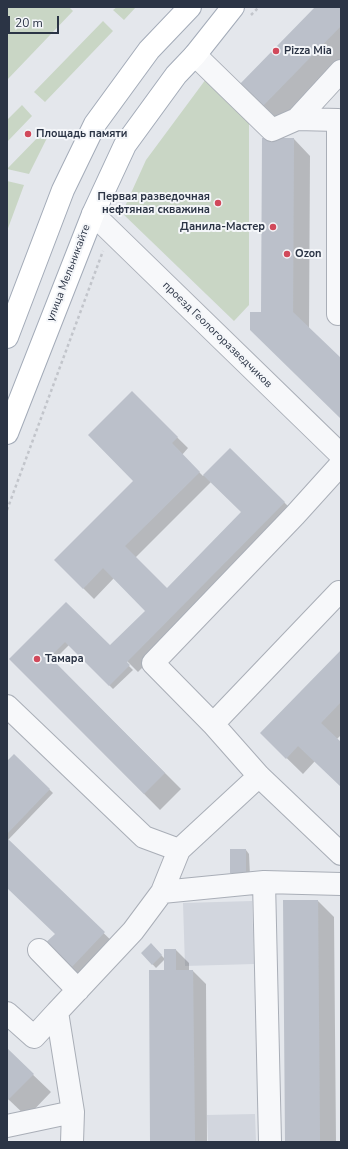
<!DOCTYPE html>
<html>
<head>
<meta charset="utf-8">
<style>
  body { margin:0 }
  #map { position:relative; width:348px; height:1149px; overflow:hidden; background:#e4e7ec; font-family:"Nunito Sans",sans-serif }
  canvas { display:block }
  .frame { position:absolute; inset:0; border:8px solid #2b3445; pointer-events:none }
  .scale { position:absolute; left:8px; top:16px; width:51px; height:18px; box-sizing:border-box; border:2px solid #2b3445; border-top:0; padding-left:5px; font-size:12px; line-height:14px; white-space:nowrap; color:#2b3445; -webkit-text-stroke:3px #f4f6f9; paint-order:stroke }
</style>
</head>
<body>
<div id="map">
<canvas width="348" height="1149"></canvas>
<div class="frame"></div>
<div class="scale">20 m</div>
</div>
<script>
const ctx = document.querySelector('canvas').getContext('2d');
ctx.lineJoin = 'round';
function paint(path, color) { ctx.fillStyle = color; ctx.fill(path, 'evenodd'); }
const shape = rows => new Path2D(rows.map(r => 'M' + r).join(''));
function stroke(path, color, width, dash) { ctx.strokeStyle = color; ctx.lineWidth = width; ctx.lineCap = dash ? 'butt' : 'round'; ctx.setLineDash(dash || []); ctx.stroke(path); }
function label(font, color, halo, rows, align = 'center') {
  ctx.font = font + ' "Nunito Sans",sans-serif'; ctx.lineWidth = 4; ctx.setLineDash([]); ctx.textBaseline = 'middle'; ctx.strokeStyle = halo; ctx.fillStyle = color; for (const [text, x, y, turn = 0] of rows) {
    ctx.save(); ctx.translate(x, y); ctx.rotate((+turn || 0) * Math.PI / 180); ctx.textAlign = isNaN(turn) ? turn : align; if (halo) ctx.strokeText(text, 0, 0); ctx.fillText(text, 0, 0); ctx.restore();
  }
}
paint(shape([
  [252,901,254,964,185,966,183,903],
  [255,1114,256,1142,208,1142,207,1115]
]), '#d2d6de');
paint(shape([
  [7,7,69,7,73,11,7,80],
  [117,7,136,7,124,20,113,10],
  [103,21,113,31,45,102,34,92],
  [206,79,249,122,249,305,234,321,122,213,146,160],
  [22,105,32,116,7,142,7,120],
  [43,132,48,136,29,174,7,169],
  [7,181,24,185,7,231]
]), '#c9d6c5');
paint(shape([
  [317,7,341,7,341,58,278,123,256,102],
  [294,139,310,156,309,329,341,360,341,418,264,313],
  [132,393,188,448,182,455,203,476,230,449,295,513,138,672,125,659,124,661,133,670,113,689,69,645,53,661,181,789,160,810,10,659,66,603,110,647,146,611,114,578,94,599,55,560,135,481],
  [211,482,242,512,167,590,135,558],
  [341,651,341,735,337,739,341,743,341,786,315,761,303,774,261,733],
  [14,755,53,793,8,840,122,951,87,987,62,963,56,934,7,887,7,762],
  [246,850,249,854,250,876,235,876,231,873],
  [318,901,334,917,336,1142,286,1142],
  [151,945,165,959,156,968,142,953],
  [176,950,189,963,189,971,193,971,206,984,207,1142,151,1142,165,971],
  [7,1050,51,1092,27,1117,7,1098]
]), '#0003');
paint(shape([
  [315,7,341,7,341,26,261,108,238,86],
  [262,138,294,138,293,312,341,358,341,419,250,330,250,312,261,312],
  [132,391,178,437,172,443,200,472,125,546,167,588,241,512,203,475,230,448,285,502,127,662,130,665,109,686,65,642,50,657,165,773,144,794,9,659,66,602,110,645,145,611,103,568,83,589,54,560,133,481,88,435],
  [341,650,341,702,321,723,341,742,341,787,298,746,286,759,260,733],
  [14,754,50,789,7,834,7,761],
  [7,838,105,932,69,970,43,945,55,934,7,888],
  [230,849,246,849,246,873,230,873],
  [283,900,318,900,320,1142,285,1142],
  [151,943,162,955,152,965,141,953],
  [164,949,176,949,176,970,193,970,195,1142,150,1142,149,970,164,970],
  [7,1048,34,1074,8,1100,7,1099]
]), '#bbc0ca');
const minor = shape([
  [195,55,272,130,297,119,341,71],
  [297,119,338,120,338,314],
  [93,214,341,455],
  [341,464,295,515,153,663,213,724,259,776,341,854],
  [7,706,144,837,179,850,259,776],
  [213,724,339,592],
  [162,892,264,882],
  [39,950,78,990],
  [57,1012,133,931,162,892,179,850],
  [7,1013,34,1037,57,1012,73,1112,7,1126],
  [72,1142,73,1112],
  [270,1142,264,882,341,884]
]);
const major = shape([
  [7,337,63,190,95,124,149,50,190,7],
  [7,433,93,214,125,145,176,75,195,55,233,7]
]);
stroke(minor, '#a9aeb7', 24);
stroke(major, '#a3abb8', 24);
stroke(shape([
  [251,15,259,7],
  [7,510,103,251]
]), '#c2c5cb', 2.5, [3, 3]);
stroke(minor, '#f7f8fa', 22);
stroke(major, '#fff', 22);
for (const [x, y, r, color] of [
  [276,51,4,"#d1495b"],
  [28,134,4,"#d1495b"],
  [218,203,4,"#d1495b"],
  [273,227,4,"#d1495b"],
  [287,254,4,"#d1495b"],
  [37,659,4,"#d1495b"]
]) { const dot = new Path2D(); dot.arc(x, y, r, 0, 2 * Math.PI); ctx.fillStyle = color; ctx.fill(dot); stroke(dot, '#f4f6f9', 1.5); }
label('bold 11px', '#2b3445', '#f4f6f9', [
  ["Pizza Mia",284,51],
  ["Площадь памяти",36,134],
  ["Первая разведочная",210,197,"right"],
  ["нефтяная скважина",210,210,"right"],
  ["Данила-Мастер",265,227,"right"],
  ["Ozon",295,254],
  ["Тамара",45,659]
], 'left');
label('11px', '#2b3445', '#f4f6f9', [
  ["улица Мельникайте",69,273,-69],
  ["проезд Геологоразведчиков",217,335,44]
]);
</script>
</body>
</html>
